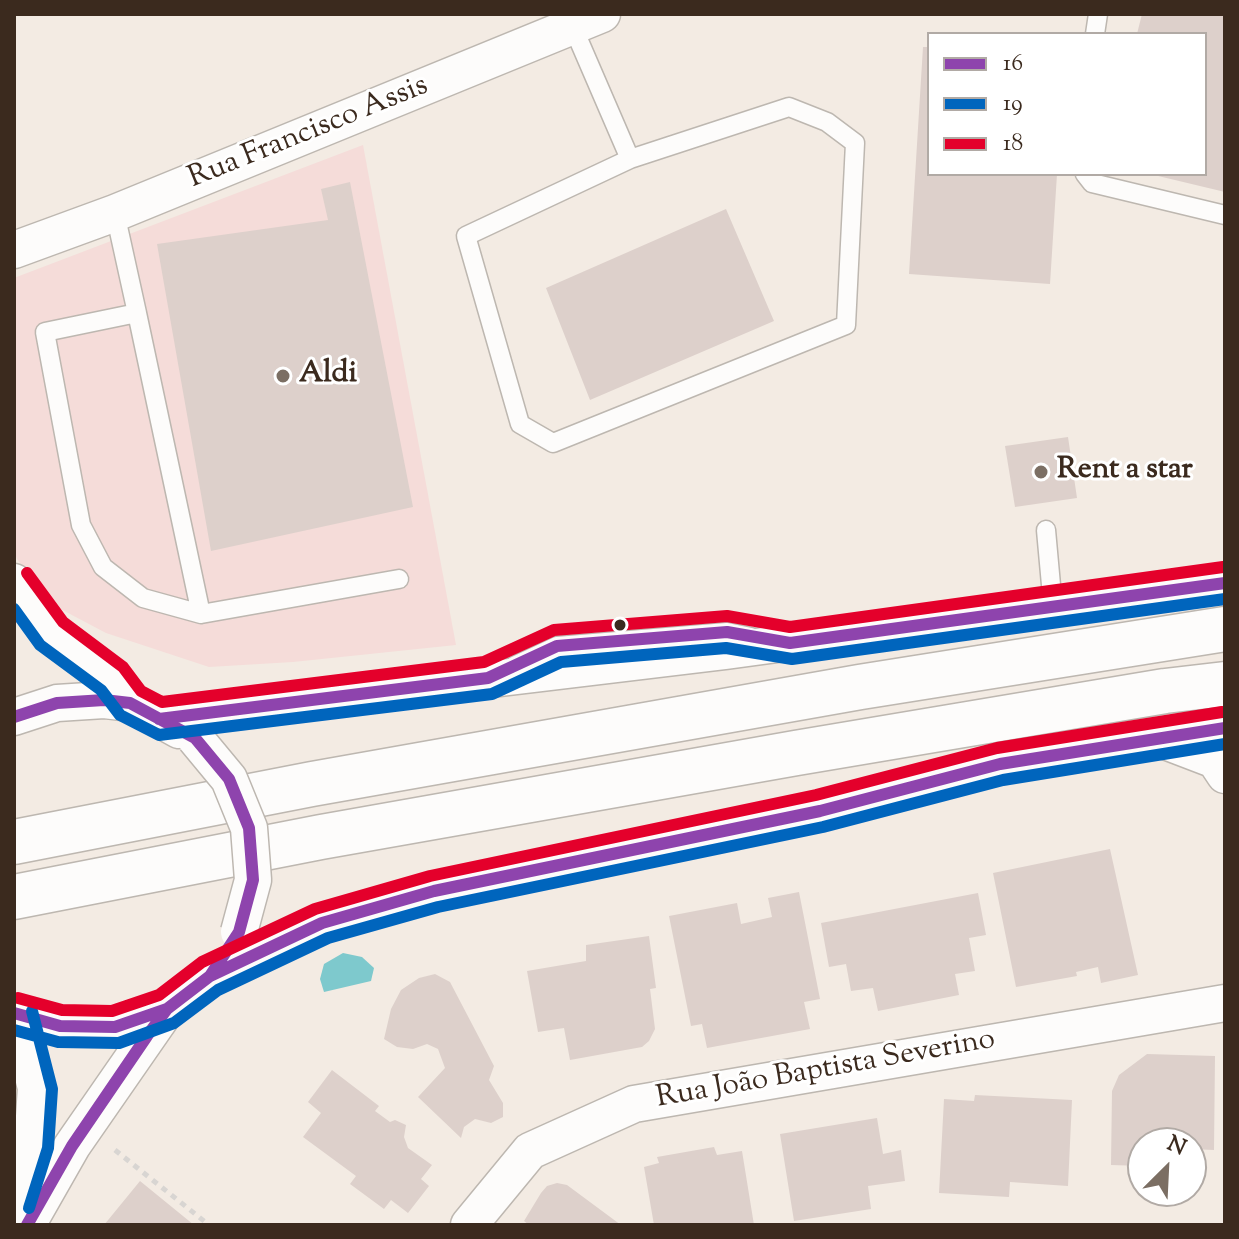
<!DOCTYPE html>
<html>
<head>
<meta charset="utf-8">
<style>
  body { margin:0 }
  #map { position:relative; width:1239px; height:1239px; overflow:hidden; background:#f3ebe3; font-family:"Sorts Mill Goudy",serif }
  canvas { display:block }
  .frame { position:absolute; inset:0; border:16px solid #3b2a1e; pointer-events:none }
  .legend { position:absolute; left:927px; top:32px; width:280px; height:144px; box-sizing:border-box; background:#fff; border:2px solid #b1aaa5; margin:0; padding:10px 14px; list-style:none; font-size:24px; color:#3b2a1e }
  .legend li { display:flex; align-items:center; gap:16px; height:40px }
  .legend b { width:40px; border:2px solid #b1aaa5 }
  .north { position:absolute; left:1127px; top:1127px; width:80px; height:80px; box-sizing:border-box; background:#fff; border:2px solid #b1aaa5; border-radius:50%; rotate:24deg; font-size:22px; font-weight:700; line-height:32px; text-align:center; color:#3b2a1e }
  .north::after { content:''; display:block; margin:auto; width:28px; height:36px; background:#7b6e63; clip-path:polygon(50% 0,100% 100%,50% 72%,0 100%) }
</style>
</head>
<body>
<div id="map">
<canvas width="1239" height="1239"></canvas>
<div class="frame"></div>
<ul class="legend">
<li><b style="height:10px;background:#8e44ad"></b>16</li>
<li><b style="height:10px;background:#0065bd"></b>19</li>
<li><b style="height:10px;background:#e4002b"></b>18</li>
</ul>
<div class="north">N</div>
</div>
<script>
const ctx = document.querySelector('canvas').getContext('2d');
ctx.lineJoin = 'round';
function paint(path, color) { ctx.fillStyle = color; ctx.fill(path, 'evenodd'); }
const shape = rows => new Path2D(rows.map(r => 'M' + r).join(''));
function stroke(path, color, width, dash) { ctx.strokeStyle = color; ctx.lineWidth = width; ctx.lineCap = dash ? 'butt' : 'round'; ctx.setLineDash(dash || []); ctx.stroke(path); }
function label(font, color, halo, rows, align = 'center') {
  ctx.font = font + ' "Sorts Mill Goudy",serif'; ctx.lineWidth = 6; ctx.setLineDash([]); ctx.textBaseline = 'middle'; ctx.strokeStyle = halo; ctx.fillStyle = color; for (const [text, x, y, turn = 0] of rows) {
    ctx.save(); ctx.translate(x, y); ctx.rotate((+turn || 0) * Math.PI / 180); ctx.textAlign = isNaN(turn) ? turn : align; if (halo) ctx.strokeText(text, 0, 0); ctx.fillText(text, 0, 0); ctx.restore();
  }
}
paint(shape([
  [363,145,456,645,293,662,209,667,106,633,53,605,17,559,14,551,14,278]
]), '#f5dcd9');
paint(shape([
  [343,953,362,957,374,968,371,981,324,992,320,979,324,964]
]), '#7ec9cd');
paint(shape([
  [1142,14,1225,14,1225,192,1154,175,1205,174,1205,34,1137,34],
  [923,47,929,47,929,174,1057,174,1050,284,909,274],
  [350,182,413,507,211,551,157,244,328,220,321,189],
  [726,209,774,321,590,400,546,288],
  [1068,437,1077,498,1015,507,1005,446],
  [1110,849,1138,975,1101,983,1098,967,1076,972,1077,976,1016,987,993,873],
  [799,892,820,999,804,1002,810,1029,707,1048,702,1024,691,1026,669,916,737,903,741,924,772,917,768,898],
  [978,893,986,935,969,938,975,971,955,974,959,995,878,1011,873,988,851,991,846,964,829,967,821,923],
  [649,936,656,988,650,989,655,1029,649,1041,642,1047,570,1060,564,1028,538,1032,527,971,586,961,586,945],
  [435,974,450,982,494,1066,489,1080,503,1103,503,1117,491,1123,475,1119,464,1127,461,1138,418,1097,445,1068,438,1049,427,1044,413,1049,397,1047,384,1039,391,1009,401,990,419,978],
  [1147,1054,1215,1056,1214,1150,1191,1149,1191,1143,1143,1143,1143,1166,1111,1165,1112,1091,1119,1075],
  [332,1070,379,1106,375,1111,390,1122,395,1120,406,1125,404,1137,408,1148,432,1165,421,1179,429,1186,408,1213,391,1200,384,1209,350,1184,356,1176,303,1137,321,1113,308,1102],
  [975,1095,1072,1100,1068,1186,1010,1182,1009,1197,939,1193,944,1099,974,1101],
  [877,1118,883,1154,901,1150,905,1181,868,1186,871,1209,794,1221,780,1134],
  [714,1147,717,1155,742,1151,754,1225,654,1225,644,1167,659,1163,657,1157],
  [140,1181,194,1225,104,1225],
  [557,1183,567,1185,621,1225,529,1225,524,1221,541,1193,547,1186]
]), '#ddd0cb');
const lane = shape([
  [573,27,630,159,466,236,520,424,553,443,846,325,855,143,827,122,789,107,630,159],
  [1095,34,1098,14],
  [1085,174,1092,183,1225,215],
  [115,213,137,313,45,332,81,525,103,567,143,598,201,614,399,579],
  [137,313,201,614],
  [1046,530,1053,607],
  [514,666,557,646,727,632,751,637]
]);
const street = shape([
  [14,250,115,213,602,14],
  [14,582,51,633,112,679,130,703],
  [14,717,57,703,104,700,130,703,179,730],
  [159,719,726,651,1225,583],
  [1160,739,1215,760,1225,775],
  [14,1013,60,1026,115,1027,167,1009,210,976,322,923,434,891,820,811,1000,764,1225,728],
  [14,1203,32,1145,36,1088,17,1015],
  [27,1225,72,1146,167,1009],
  [469,1225,530,1151,634,1104,1225,1003]
]);
const primary = shape([
  [14,842,312,784,860,687,1225,629],
  [14,897,321,837,796,753,1165,691,1225,684]
]);
stroke(lane, '#bdb7b0', 21);
stroke(street, '#bdb7b0', 39);
stroke(primary, '#bdb7b0', 47);
stroke(shape([
  [115,1150,209,1225]
]), '#d8d5d2', 5, [6, 6]);
stroke(lane, '#fdfcfb', 18);
stroke(street, '#fdfcfb', 36);
stroke(primary, '#fdfcfb', 44);
const streetBridge = shape([
  [195,738,229,779,249,828,253,880,239,932]
]);
stroke(streetBridge, '#bdb7b0', 39, []);
stroke(streetBridge, '#fdfcfb', 36);
stroke(shape([
  [14,717,57,703,104,700,130,703,195,738,229,779,249,828,253,880,239,932,210,976,167,1009,147,1036,72,1146,27,1225],
  [159,719,488,678,557,646,727,632,790,643,1225,583],
  [14,1013,60,1026,115,1027,167,1009,210,976,322,923,434,891,820,811,1000,764,1225,728]
]), '#8e44ad', 12);
stroke(shape([
  [14,609,40,645,101,690,120,715,159,735,492,694,561,662,726,648,792,659,1225,599],
  [14,1030,58,1042,119,1043,174,1023,218,990,328,938,438,907,823,827,1003,780,1225,744],
  [29,1208,48,1148,52,1089,32,1011]
]), '#0065bd', 12);
stroke(shape([
  [27,573,63,622,123,667,141,691,162,702,484,662,554,630,727,616,790,627,1223,567],
  [18,998,62,1010,112,1011,159,995,202,962,315,909,430,876,816,795,997,748,1222,712]
]), '#e4002b', 12);
for (const [x, y, r, color] of [
  [283,376,8,"#7b6e63"],
  [1041,472,8,"#7b6e63"],
  [620,625,7,"#3b2a1e"]
]) { const dot = new Path2D(); dot.arc(x, y, r, 0, 2 * Math.PI); ctx.fillStyle = color; ctx.fill(dot); stroke(dot, '#fff', 3); }
label('30px', '#3b2a1e', '#fff', [
  ["Rua Francisco Assis",309,134,-22],
  ["Rua João Baptista Severino",826,1071,-10]
]);
label('bold 30px', '#3b2a1e', '#fff', [
  ["Aldi",299,376],
  ["Rent a star",1057,472]
], 'left');
</script>
</body>
</html>
